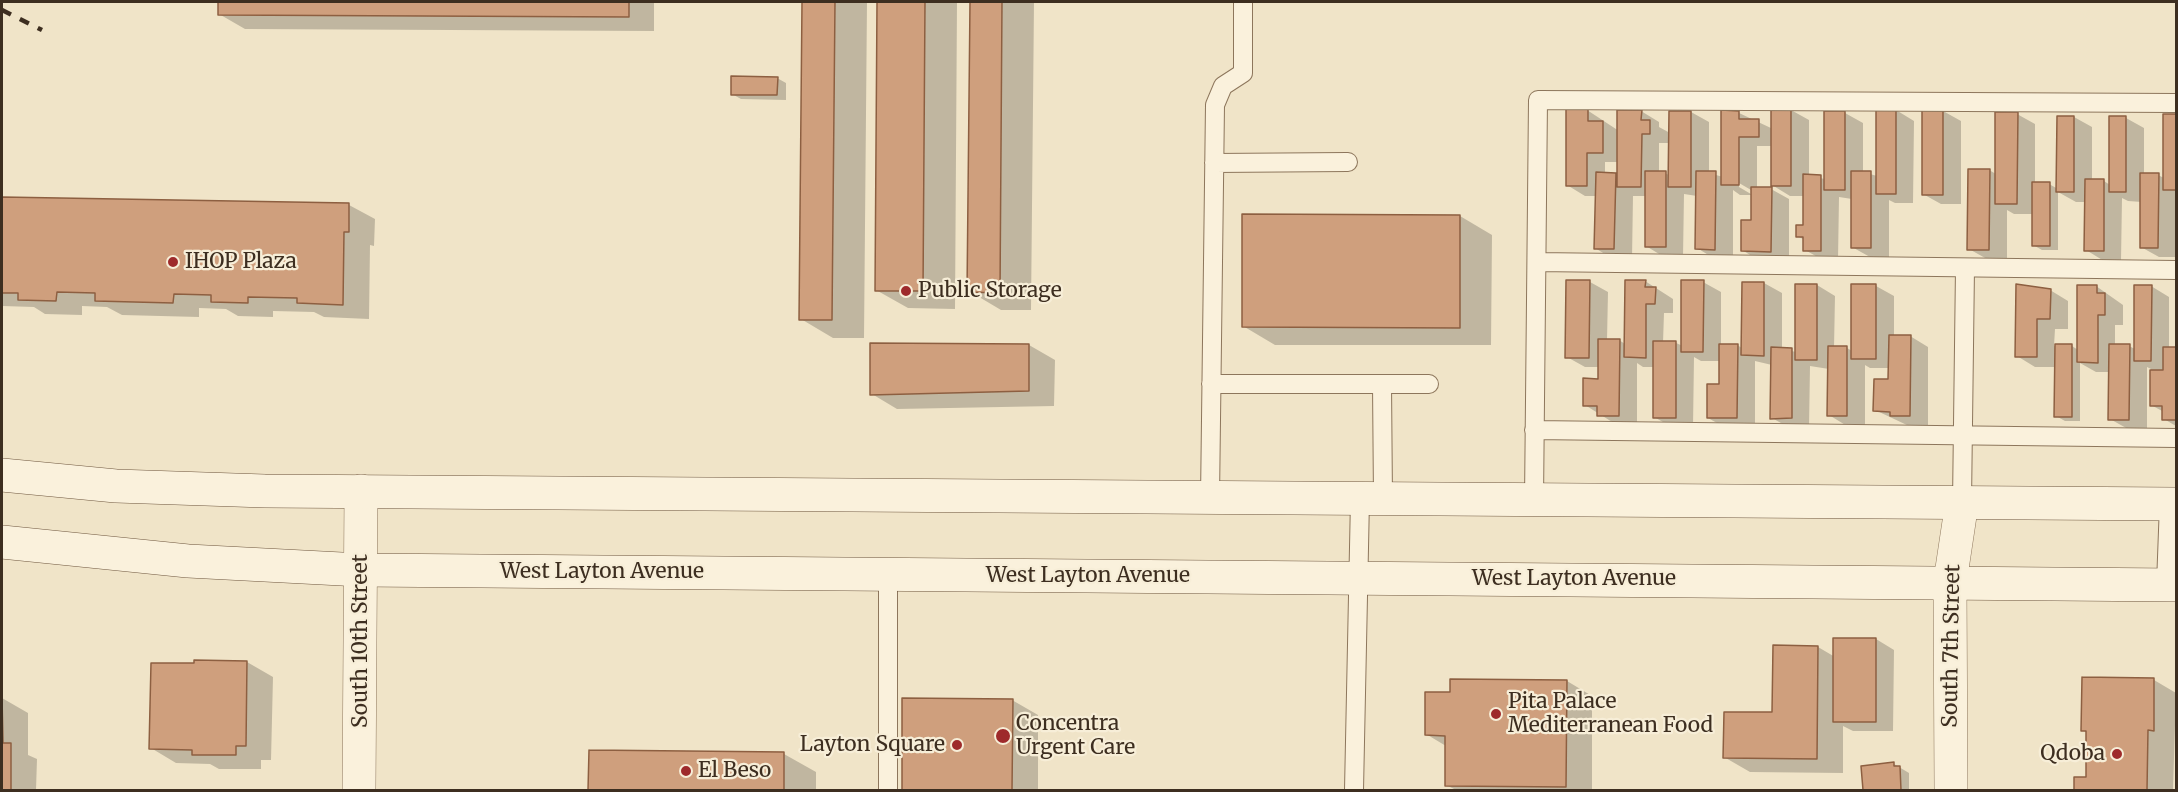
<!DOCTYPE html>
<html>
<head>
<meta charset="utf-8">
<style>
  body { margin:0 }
  #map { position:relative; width:2178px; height:792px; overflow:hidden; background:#f0e4c8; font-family:Merriweather,serif }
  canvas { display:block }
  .frame { position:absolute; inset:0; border:3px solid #3d2e20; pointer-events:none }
</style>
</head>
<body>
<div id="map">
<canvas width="2178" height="792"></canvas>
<div class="frame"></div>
</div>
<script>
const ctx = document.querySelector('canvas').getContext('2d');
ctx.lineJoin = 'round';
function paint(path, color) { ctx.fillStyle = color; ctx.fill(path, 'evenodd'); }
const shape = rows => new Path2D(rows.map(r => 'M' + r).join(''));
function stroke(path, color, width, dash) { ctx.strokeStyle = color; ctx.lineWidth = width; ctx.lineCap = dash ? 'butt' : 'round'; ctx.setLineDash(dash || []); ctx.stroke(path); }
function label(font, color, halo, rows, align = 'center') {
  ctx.font = font + ' Merriweather,serif'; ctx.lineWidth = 4.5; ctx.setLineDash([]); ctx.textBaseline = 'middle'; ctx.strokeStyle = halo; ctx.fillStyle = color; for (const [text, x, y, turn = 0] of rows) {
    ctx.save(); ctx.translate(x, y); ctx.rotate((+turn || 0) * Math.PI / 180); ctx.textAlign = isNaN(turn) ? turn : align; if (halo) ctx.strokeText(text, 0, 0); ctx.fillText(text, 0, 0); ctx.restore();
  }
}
paint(shape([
  [219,2,654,2,654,31,245,29,219,14],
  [804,2,867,2,864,338,833,338,801,319],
  [879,2,957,2,955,309,908,308,876,290],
  [971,2,1034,2,1031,310,1001,310,969,291],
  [777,78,786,83,786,100,741,99,732,94],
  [1587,110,1619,131,1641,111,1659,122,1659,127,1670,133,1691,112,1709,122,1709,173,1723,177,1739,113,1773,129,1791,110,1809,120,1809,176,1825,179,1826,113,1845,113,1863,123,1863,172,1877,176,1896,110,1914,121,1913,203,1895,203,1889,200,1889,257,1870,257,1852,247,1852,199,1839,197,1838,260,1823,260,1805,250,1805,240,1797,236,1804,227,1804,196,1790,196,1772,185,1773,146,1757,146,1757,189,1771,189,1789,199,1789,261,1760,261,1742,250,1752,221,1752,195,1740,195,1733,190,1733,259,1715,259,1697,248,1697,196,1684,194,1683,257,1664,257,1646,246,1647,196,1633,196,1632,259,1613,259,1595,248,1597,196,1585,196,1567,185],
  [1659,143,1670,143,1670,175,1659,172],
  [1605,162,1618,162,1618,174,1605,174],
  [1739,183,1758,194,1756,197,1739,187],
  [1924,111,1943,111,1961,121,1961,204,1941,204,1923,194],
  [2017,114,2035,124,2035,184,2049,184,2058,189,2058,117,2074,117,2092,127,2092,181,2104,181,2110,185,2126,118,2144,128,2144,174,2158,175,2164,178,2164,115,2176,115,2176,257,2159,257,2141,247,2142,202,2128,201,2122,198,2121,261,2104,261,2086,250,2086,202,2076,202,2058,192,2058,250,2042,250,2033,245,2033,214,2014,214,2007,210,2007,259,1987,259,1969,249,1989,170,1996,174],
  [2,199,349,205,375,219,374,246,370,245,369,319,324,317,314,312,273,311,273,317,238,316,226,309,199,308,199,317,122,315,107,307,82,306,82,315,45,314,34,307,2,306],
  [1460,216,1492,235,1491,345,1275,345,1243,326],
  [1645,281,1673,299,1673,313,1664,313,1663,343,1676,343,1683,346,1703,282,1721,292,1721,345,1737,345,1742,348,1764,283,1782,293,1782,349,1796,352,1817,285,1835,296,1834,348,1847,348,1852,351,1876,286,1894,296,1894,336,1910,336,1928,347,1928,426,1909,426,1875,410,1890,381,1890,368,1870,368,1865,365,1865,426,1847,426,1829,415,1829,369,1810,366,1809,428,1790,428,1772,418,1772,365,1755,361,1755,428,1726,428,1708,418,1721,386,1721,361,1701,361,1694,357,1693,427,1672,427,1654,417,1654,367,1643,367,1637,363,1637,426,1617,425,1585,405,1599,380,1600,367,1585,367,1567,357,1590,282,1608,292,1607,340,1619,340,1625,344],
  [2096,286,2123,305,2123,325,2115,325,2115,346,2129,346,2135,349,2151,286,2169,297,2169,348,2176,348,2176,426,2164,419,2164,412,2151,405,2151,369,2147,367,2147,430,2128,429,2110,419,2110,372,2096,372,2080,363,2080,421,2065,421,2056,416,2056,367,2035,367,2017,356,2050,290,2068,301,2068,329,2055,329,2054,346,2072,346,2078,350],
  [872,345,1029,345,1055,360,1054,406,897,409,872,394],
  [1876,639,1894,650,1893,731,1853,731,1843,726,1843,773,1750,772,1724,757,1774,714,1818,647,1835,657],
  [247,662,273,677,271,760,261,760,261,769,219,769,210,764,176,763,151,748],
  [2154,680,2176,693,2173,790,2076,790,2076,779,2087,779,2087,733,2083,730],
  [1567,681,1592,696,1592,790,1456,790,1446,785,1446,746,1426,734,1451,694],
  [2,698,28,713,28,755,37,759,36,790,2,790],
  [904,700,1012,700,1038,715,1038,790,903,790],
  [590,751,784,754,816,772,816,790,590,790],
  [1894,764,1909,773,1909,790,1864,790,1863,768]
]), '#0003');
const building = shape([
  [218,2,629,2,629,17,218,15,218,2],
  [802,2,835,2,832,320,799,320,802,2],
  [877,2,925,2,923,291,875,291,877,2],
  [970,2,1002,2,1000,293,967,292,970,2],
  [731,76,778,77,777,95,731,95,731,76],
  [1771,108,1791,108,1791,186,1771,186,1771,108],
  [1566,109,1588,109,1588,121,1603,121,1603,153,1587,153,1587,186,1566,186,1566,109],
  [1876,109,1896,109,1896,194,1876,194,1876,109],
  [1922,109,1943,109,1943,195,1922,195,1922,109],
  [1617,110,1642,110,1641,120,1650,120,1650,134,1642,134,1641,187,1617,187,1617,110],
  [1721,110,1739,111,1739,119,1759,119,1759,137,1739,137,1739,185,1721,185,1721,110],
  [1669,111,1691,111,1691,187,1668,187,1669,111],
  [1824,111,1845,111,1845,190,1824,190,1824,111],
  [1995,112,2018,112,2017,204,1995,204,1995,112],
  [2163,114,2176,114,2176,190,2163,190,2163,114],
  [2057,116,2074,116,2074,192,2056,192,2057,116],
  [2109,116,2126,116,2126,192,2109,192,2109,116],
  [1968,169,1990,169,1989,250,1967,250,1968,169],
  [1645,171,1666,171,1666,247,1645,247,1645,171],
  [1696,171,1716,171,1715,250,1695,249,1696,171],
  [1851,171,1871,171,1871,248,1851,248,1851,171],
  [1596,172,1616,173,1614,249,1594,249,1596,172],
  [2140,173,2159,173,2158,248,2140,248,2140,173],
  [1803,174,1821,175,1821,251,1803,251,1803,237,1796,237,1796,225,1803,225,1803,174],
  [2085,179,2104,179,2104,251,2084,251,2085,179],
  [2032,182,2050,182,2050,246,2032,246,2032,182],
  [1751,187,1772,187,1771,252,1741,251,1741,220,1751,220,1751,187],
  [2,197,349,203,349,232,344,232,343,305,297,303,297,298,248,297,248,303,211,302,211,295,174,294,173,303,95,301,95,293,57,292,56,301,18,300,18,293,2,293,2,197],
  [1242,214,1460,215,1460,328,1242,327,1242,214],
  [1566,280,1590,280,1589,358,1565,358,1566,280],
  [1625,280,1646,280,1645,287,1656,287,1655,304,1646,304,1646,358,1624,357,1625,280],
  [1681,280,1704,280,1703,352,1681,352,1681,280],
  [1742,282,1764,282,1764,356,1741,355,1742,282],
  [1795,284,1817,284,1817,360,1795,360,1795,284],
  [1851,284,1876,284,1876,359,1851,359,1851,284],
  [2016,284,2051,289,2050,319,2037,319,2037,357,2015,357,2016,284],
  [2077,285,2097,285,2097,293,2105,293,2105,315,2098,315,2098,363,2077,362,2077,285],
  [2134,285,2152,285,2151,361,2134,361,2134,285],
  [1889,335,1911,335,1910,416,1890,416,1890,412,1873,411,1874,379,1888,379,1889,335],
  [1598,339,1620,339,1619,416,1597,416,1597,406,1583,406,1583,378,1598,379,1598,339],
  [1653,341,1676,341,1676,418,1653,418,1653,341],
  [870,343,1029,344,1029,391,870,395,870,343],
  [1719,344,1738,344,1737,418,1707,418,1707,384,1719,384,1719,344],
  [2055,344,2072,344,2072,417,2054,417,2055,344],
  [2109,344,2130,344,2129,420,2108,420,2109,344],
  [1828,346,1847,346,1847,416,1827,416,1828,346],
  [1771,347,1792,348,1792,418,1770,419,1771,347],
  [2163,347,2176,347,2176,420,2162,420,2162,406,2150,406,2150,370,2163,370,2163,347],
  [1833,638,1876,638,1876,722,1833,722,1833,638],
  [1773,645,1818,646,1817,759,1723,758,1724,712,1772,712,1773,645],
  [194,660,247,661,246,746,236,746,236,755,192,755,192,750,149,749,151,663,194,663,194,660],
  [2082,677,2154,678,2154,731,2148,730,2147,790,2074,790,2074,777,2086,777,2086,731,2081,731,2082,677],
  [1450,679,1567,680,1566,787,1445,786,1445,736,1425,735,1425,692,1450,692,1450,679],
  [2,697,3,743,11,743,11,790,2,790,2,697],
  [902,698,1013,699,1012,790,902,790,902,698],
  [589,750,784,752,784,790,588,790,589,750],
  [1894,762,1894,766,1900,766,1901,790,1863,790,1861,766,1894,762]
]);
paint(building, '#cf9f7d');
stroke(building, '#8d5f41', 1.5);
const lane = shape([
  [1214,163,1348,162],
  [1537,262,2176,270],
  [1211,384,1429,384],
  [1382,384,1383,499],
  [1534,430,2176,438],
  [1210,498,1215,105,1223,86,1243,73,1243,2],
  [1534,500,1538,100,2176,103],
  [1962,502,1965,268],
  [2166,584,2169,504],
  [888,790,888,574],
  [1354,790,1360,499]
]);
const street = shape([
  [359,790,361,491],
  [1951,790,1950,582,1962,502]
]);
const secondary = shape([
  [2,475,116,486,265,491,2176,504],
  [2,542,188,561,361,570,2176,585]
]);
stroke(lane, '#8d765c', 20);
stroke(street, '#8d765c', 34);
stroke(secondary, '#6f573f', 34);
stroke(lane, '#faf1dc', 18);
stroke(street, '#faf1dc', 33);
stroke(secondary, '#faf1dc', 33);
stroke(shape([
  [2,10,42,30]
]), '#3d2e20', 4.5, [10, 10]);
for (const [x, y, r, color] of [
  [173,262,6,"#9e2a2b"],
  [906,291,6,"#9e2a2b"],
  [1496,714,6,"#9e2a2b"],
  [1003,736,8,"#9e2a2b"],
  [957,745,6,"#9e2a2b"],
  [2117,754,6,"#9e2a2b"],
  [686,771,6,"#9e2a2b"]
]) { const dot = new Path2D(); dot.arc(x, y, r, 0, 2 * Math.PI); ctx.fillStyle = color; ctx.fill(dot); stroke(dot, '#f7eed8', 2); }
label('21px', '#3d2e20', '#f7eed8', [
  ["IHOP Plaza",185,262],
  ["Public Storage",918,291],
  ["Pita Palace",1508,702],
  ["Mediterranean Food",1508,726],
  ["Concentra",1016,724],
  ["Urgent Care",1016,748],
  ["Layton Square",945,745,"right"],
  ["Qdoba",2105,754,"right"],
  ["El Beso",698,771]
], 'left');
label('21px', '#3d2e20', '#f7eed8', [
  ["West Layton Avenue",602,572],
  ["West Layton Avenue",1088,576],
  ["West Layton Avenue",1574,579],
  ["South 10th Street",361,641,-90],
  ["South 7th Street",1952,646,-89]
]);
</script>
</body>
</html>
